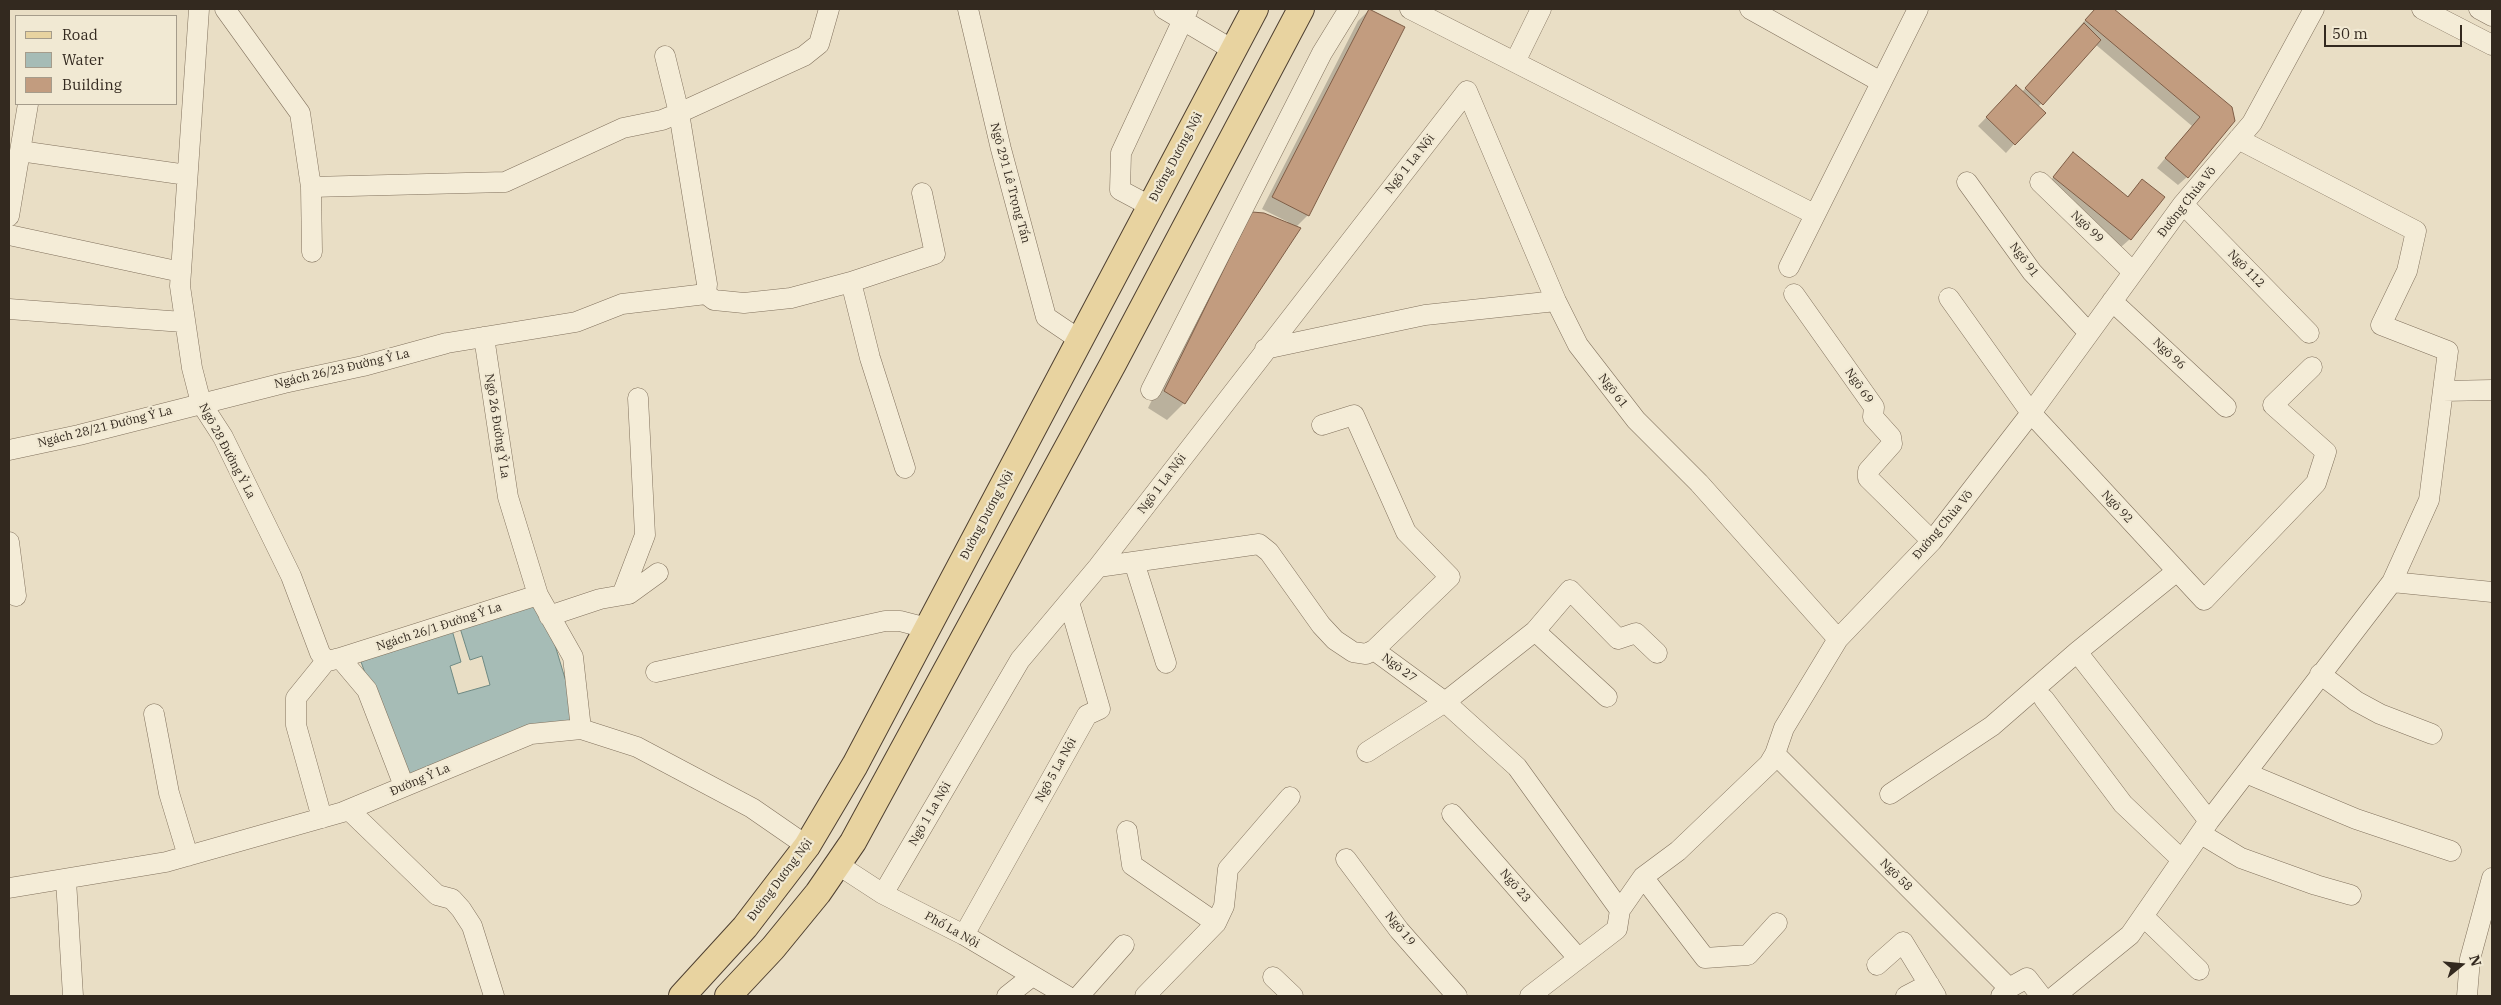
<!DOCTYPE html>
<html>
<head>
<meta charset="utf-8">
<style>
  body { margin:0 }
  #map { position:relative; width:2501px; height:1005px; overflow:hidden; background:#e9dec5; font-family:"IBM Plex Serif",serif }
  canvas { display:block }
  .frame { position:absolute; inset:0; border:10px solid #33291f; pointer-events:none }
  .legend { position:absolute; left:15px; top:15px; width:162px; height:90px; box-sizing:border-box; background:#f1e9d3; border:1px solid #a59c8b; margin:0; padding:6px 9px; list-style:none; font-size:15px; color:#33291f }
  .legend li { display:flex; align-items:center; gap:10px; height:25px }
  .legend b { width:25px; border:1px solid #a59c8b }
  .north { position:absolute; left:2436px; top:940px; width:50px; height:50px; -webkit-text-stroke:4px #f1e9d3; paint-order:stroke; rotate:73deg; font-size:14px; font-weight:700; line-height:20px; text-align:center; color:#33291f }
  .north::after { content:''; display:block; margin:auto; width:18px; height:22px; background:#33291f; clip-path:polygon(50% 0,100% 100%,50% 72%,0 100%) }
  .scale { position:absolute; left:2324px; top:25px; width:138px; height:22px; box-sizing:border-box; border:2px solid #33291f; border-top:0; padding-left:6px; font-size:15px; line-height:18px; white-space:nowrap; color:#33291f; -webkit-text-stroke:4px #f1e9d3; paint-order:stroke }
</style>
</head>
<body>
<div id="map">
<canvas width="2501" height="1005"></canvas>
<div class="frame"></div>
<ul class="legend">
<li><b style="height:6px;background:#e8d3a0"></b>Road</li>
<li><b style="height:14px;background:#a6bcb6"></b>Water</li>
<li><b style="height:14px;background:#c29c7f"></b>Building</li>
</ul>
<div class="north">N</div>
<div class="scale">50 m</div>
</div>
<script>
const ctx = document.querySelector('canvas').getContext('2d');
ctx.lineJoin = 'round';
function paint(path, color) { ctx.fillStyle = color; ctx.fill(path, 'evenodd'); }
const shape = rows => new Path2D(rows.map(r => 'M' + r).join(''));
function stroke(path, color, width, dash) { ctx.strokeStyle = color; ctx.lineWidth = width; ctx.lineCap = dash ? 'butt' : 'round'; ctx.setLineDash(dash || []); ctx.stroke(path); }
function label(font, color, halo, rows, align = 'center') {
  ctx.font = font + ' "IBM Plex Serif",serif'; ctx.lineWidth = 4.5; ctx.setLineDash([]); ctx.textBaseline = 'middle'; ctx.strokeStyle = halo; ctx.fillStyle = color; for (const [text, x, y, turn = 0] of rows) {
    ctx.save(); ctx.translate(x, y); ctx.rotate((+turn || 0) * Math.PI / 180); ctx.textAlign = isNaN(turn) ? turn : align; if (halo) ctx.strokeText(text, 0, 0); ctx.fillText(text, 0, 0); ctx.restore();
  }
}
const water = shape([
  [542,602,580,728,405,785,360,659,452,630,461,662,450,666,458,694,490,685,482,656,470,660,460,628,542,602]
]);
paint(water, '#a6bcb6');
stroke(water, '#6e8983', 1);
paint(shape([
  [2095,9,2113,9,2231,108,2187,177,2178,185,2157,168,2192,126,2095,44,2038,107,2014,144,2006,153,1978,126,2008,95,2022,92],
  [1369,10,1308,215,1295,228,1184,403,1167,420,1148,408,1236,231,1287,224,1288,222,1262,209,1358,21],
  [2065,163,2127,197,2142,180,2130,239,2121,247,2046,186]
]), '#0003');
const building = shape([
  [1369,9,1405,27,1309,216,1272,197,1369,9],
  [2095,9,2114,9,2232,107,2235,121,2188,178,2165,158,2200,117,2085,20,2095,9],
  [2084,23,2101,40,2043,105,2025,88,2084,23],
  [2016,85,2046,113,2015,145,1986,117,2016,85],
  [2073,152,2128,197,2142,179,2165,197,2131,240,2053,177,2073,152],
  [1252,212,1264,213,1301,228,1185,404,1164,391,1252,212]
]);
paint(building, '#c29c7f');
stroke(building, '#7e5d46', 1);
const minor = shape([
  [199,9,180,286,192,368,201,403,223,437,291,576,320,653,326,661],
  [225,9,300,113,311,187,312,252],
  [968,9,1001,149,1046,317,1080,340],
  [1164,9,1233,50],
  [1410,9,1814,214],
  [1750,9,1881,82],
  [2422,9,2492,45],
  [2479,9,2492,16],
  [665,56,679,113,707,284,706,294],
  [1515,62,1541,9],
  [20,151,187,175],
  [1967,182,2032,272,2089,333],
  [2040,182,2133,272],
  [311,187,505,182,623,128,662,120,679,113,804,56,819,44,829,9],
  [2183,204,2309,333],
  [1150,206,1120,190,1121,153,1188,9],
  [9,216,28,104],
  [9,235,181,272],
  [1789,267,1918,9],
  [706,294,714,300,744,303,791,298,851,282],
  [1794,294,1874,407,1873,417,1891,437,1892,444,1868,471,1868,478,1932,541],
  [1949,298,2031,413,2204,600,2316,483,2326,452,2273,405,2312,367],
  [2112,301,2226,407],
  [9,309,183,322],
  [484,337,508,497,538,595,573,657,581,729],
  [1265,349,1425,315,1556,301],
  [1151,390,1322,53,1349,9],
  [2443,391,2492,390],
  [1322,425,1354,415,1406,532,1450,577,1374,650,1445,702,1517,767,1620,910],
  [9,450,79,435,284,383,363,366,447,343,576,322,622,304,706,294],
  [905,468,870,358,851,282,935,254,922,193],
  [9,542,16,596],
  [1134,562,1166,663],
  [1098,567,1259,544,1269,552,1321,625,1335,640,1353,652,1366,654,1374,650],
  [2177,571,2077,652,2209,821],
  [2392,582,2492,592],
  [622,595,645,535,638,398],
  [549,616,600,599,629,594,658,573],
  [1535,631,1607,697],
  [340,658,538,595],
  [328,661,340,658,367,690,404,786],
  [656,672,885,621,900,621,927,628],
  [2320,674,2356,701,2380,714,2432,734],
  [2044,699,2123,804,2182,860],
  [154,714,169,793,188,856],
  [1367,752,1445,702,1535,631,1570,590,1618,639,1636,633,1657,653],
  [1775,754,2009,988,2001,996],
  [2246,773,2356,819,2451,851],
  [1890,794,1992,726,2077,652],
  [349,810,437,895,452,899,461,909,472,926,494,996],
  [1452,814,1578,958],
  [322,818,296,725,296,698,326,661],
  [1127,831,1132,865,1216,923,1145,996],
  [2201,834,2241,858,2316,885,2351,895],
  [1346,859,1399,930,1457,996],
  [837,864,883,894,964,935,1067,996],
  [1643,877,1705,958,1748,955,1777,923],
  [66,880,73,996],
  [9,888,166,862,343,812,531,734,581,729,637,747,752,808,807,846],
  [883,894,1020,660,1098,567,1467,91,1556,301,1578,345,1636,420,1699,483,1838,639],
  [2143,916,2199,970],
  [1216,923,1224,906,1228,869,1290,797],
  [964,935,1087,715,1100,709,1069,602],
  [1877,965,1903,942,1936,996],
  [1273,977,1293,996],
  [2009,988,2027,978,2041,996],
  [1007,996,1031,977],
  [1079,996,1124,945],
  [1530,996,1617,929,1620,910,1643,877,1678,851,1769,764,1775,754,1784,728,1838,639,1932,541,2031,413,2183,204,2252,123,2314,9],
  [1906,996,1929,984],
  [2055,996,2130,935,2209,821,2392,582,2429,500,2448,351,2381,325,2407,271,2416,231,2238,139],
  [2467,996,2470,959,2492,878]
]);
const major = shape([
  [682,996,745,927,807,846,855,765,1255,9],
  [728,996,773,948,818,893,853,842,1113,364,1301,9]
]);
stroke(minor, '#81715d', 21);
stroke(major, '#4f4031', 28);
stroke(minor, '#f4ecd7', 20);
stroke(major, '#e8d3a0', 26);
label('12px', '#33291f', '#f1e9d3', [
  ["Đường Dương Nội",1176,157,-62],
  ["Ngõ 1 La Nội",1410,164,-52],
  ["Ngõ 291 Lê Trọng Tấn",1010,183,75],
  ["Đường Chùa Võ",2187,202,-52],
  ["Ngõ 99",2087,227,44],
  ["Ngõ 91",2024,260,53],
  ["Ngõ 112",2246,269,46],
  ["Ngõ 96",2169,354,43],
  ["Ngách 26/23 Đường Ỷ La",342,369,-13],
  ["Ngõ 69",1859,386,55],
  ["Ngõ 61",1613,391,52],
  ["Ngõ 26 Đường Ỷ La",497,426,81],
  ["Ngách 28/21 Đường Ỷ La",105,427,-14],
  ["Ngõ 28 Đường Ỷ La",227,451,62],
  ["Ngõ 1 La Nội",1162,484,-53],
  ["Ngõ 92",2117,507,47],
  ["Đường Dương Nội",987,515,-62],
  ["Đường Chùa Võ",1943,525,-50],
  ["Ngách 26/1 Đường Ỷ La",439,627,-18],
  ["Ngõ 27",1399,668,36],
  ["Ngõ 5 La Nội",1056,770,-61],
  ["Đường Ỷ La",420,780,-23],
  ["Ngõ 1 La Nội",930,814,-60],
  ["Ngõ 58",1896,875,45],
  ["Đường Dương Nội",780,880,-53],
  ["Ngõ 23",1515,886,49],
  ["Ngõ 19",1400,929,51],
  ["Phố La Nội",952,930,29]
]);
</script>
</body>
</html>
